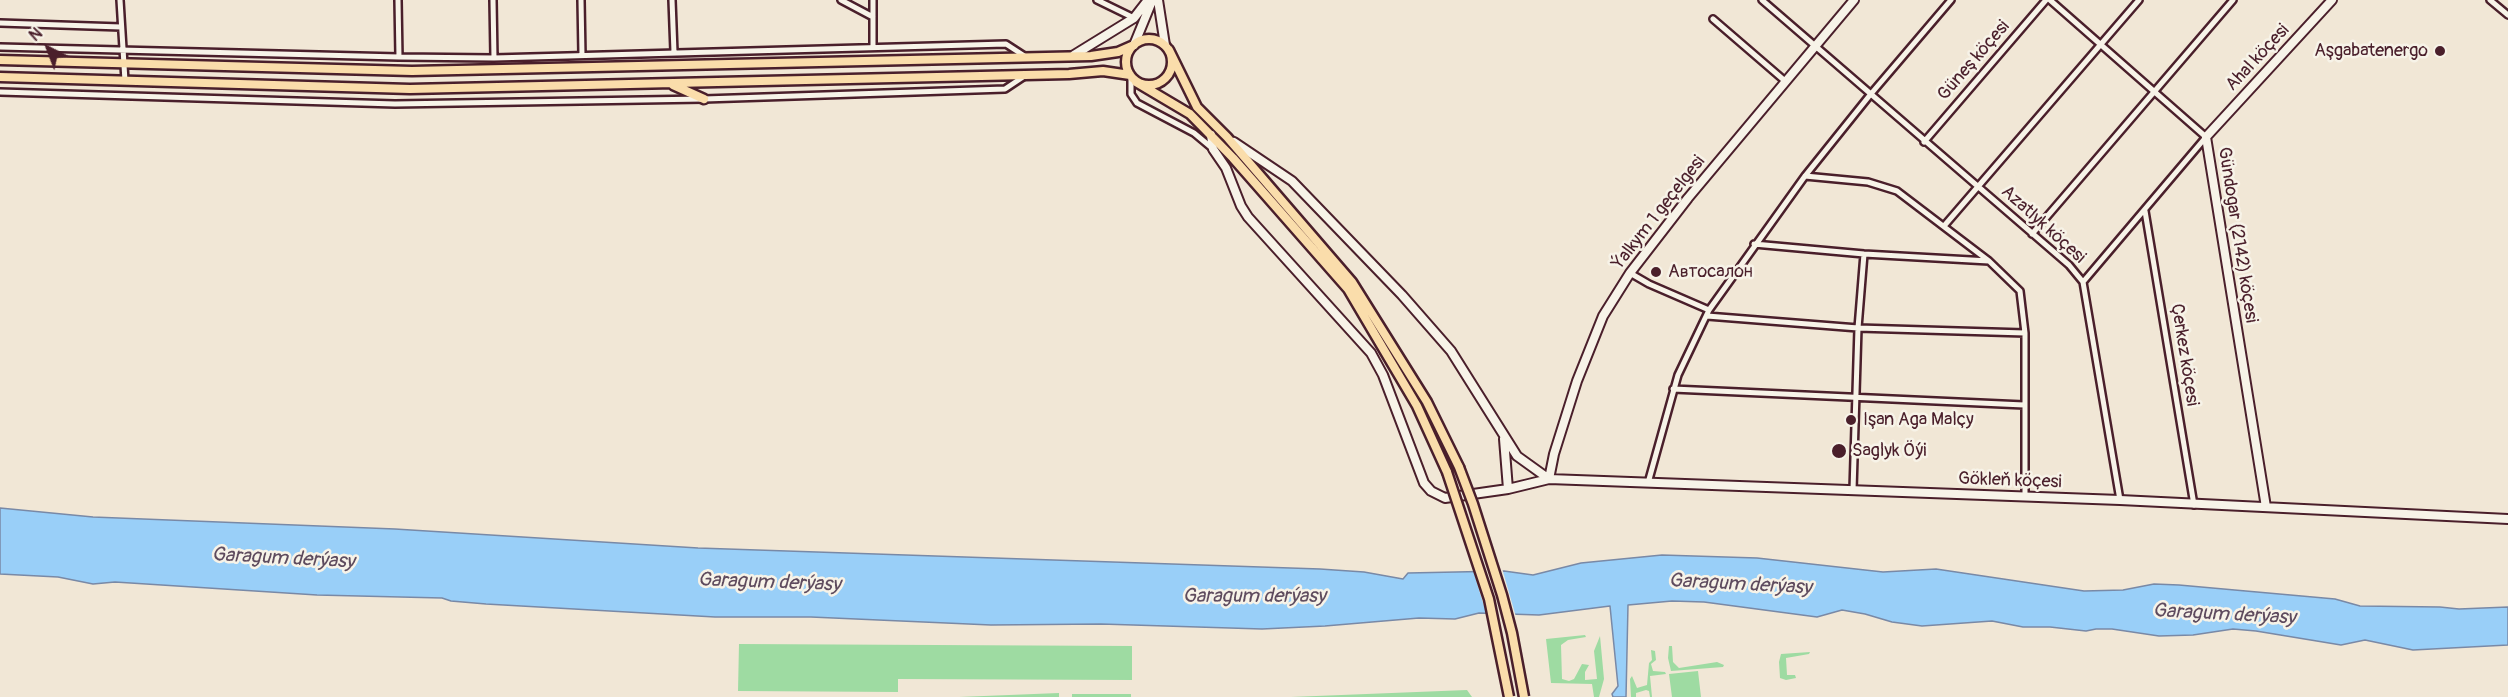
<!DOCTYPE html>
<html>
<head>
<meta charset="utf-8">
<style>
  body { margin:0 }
  #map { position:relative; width:2508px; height:697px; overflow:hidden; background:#f1e7d6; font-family:Pangolin,sans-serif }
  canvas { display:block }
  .north { position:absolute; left:18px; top:18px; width:60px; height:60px; -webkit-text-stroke:4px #f7f3e8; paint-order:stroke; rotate:318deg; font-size:16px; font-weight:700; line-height:24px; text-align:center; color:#4a1f2b }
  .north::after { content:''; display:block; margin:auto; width:21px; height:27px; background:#4a1f2b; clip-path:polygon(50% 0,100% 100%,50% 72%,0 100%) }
</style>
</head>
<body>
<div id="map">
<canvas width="2508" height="697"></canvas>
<div class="north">N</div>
</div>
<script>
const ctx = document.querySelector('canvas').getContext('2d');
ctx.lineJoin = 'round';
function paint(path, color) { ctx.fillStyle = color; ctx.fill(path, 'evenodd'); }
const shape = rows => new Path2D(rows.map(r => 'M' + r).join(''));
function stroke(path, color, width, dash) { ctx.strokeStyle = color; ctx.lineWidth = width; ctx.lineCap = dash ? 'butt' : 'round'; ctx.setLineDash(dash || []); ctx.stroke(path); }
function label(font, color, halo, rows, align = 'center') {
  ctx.font = font + ' Pangolin,sans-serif'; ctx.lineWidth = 5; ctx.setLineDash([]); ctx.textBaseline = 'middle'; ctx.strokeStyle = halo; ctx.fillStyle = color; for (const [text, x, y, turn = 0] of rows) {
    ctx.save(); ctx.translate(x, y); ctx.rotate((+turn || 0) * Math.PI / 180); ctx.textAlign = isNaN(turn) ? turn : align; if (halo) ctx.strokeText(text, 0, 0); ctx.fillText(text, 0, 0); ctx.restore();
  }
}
paint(shape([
  [1585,635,1586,637,1568,640,1561,645,1562,679,1569,681,1574,679,1582,664,1589,665,1585,672,1585,680,1597,679,1594,651,1600,636,1604,679,1599,697,1594,697,1592,684,1551,683,1546,639],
  [739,644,1132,646,1132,680,898,679,898,692,738,691],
  [1669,646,1672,646,1673,662,1679,668,1717,662,1724,665,1723,667,1671,671,1668,658],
  [1651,650,1655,651,1656,660,1651,664,1653,671,1665,672,1666,674,1650,676,1652,697,1650,697,1649,691,1646,690,1636,693,1636,697,1631,697,1630,679,1632,676,1637,688,1647,685,1649,663,1652,660],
  [1810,652,1809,654,1786,658,1787,675,1795,675,1796,678,1786,680,1780,678,1779,662,1781,654],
  [1698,671,1701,697,1672,697,1669,674],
  [1467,690,1472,697,1291,697],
  [1059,693,1059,697,959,697],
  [1072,694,1131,694,1131,697,1072,697]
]), '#9edba2');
const water = shape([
  [0,508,93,517,395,529,698,548,1320,569,1364,572,1403,579,1408,573,1504,571,1533,575,1581,563,1662,555,1757,558,1883,572,1936,569,2084,591,2123,590,2154,584,2179,585,2335,599,2360,606,2440,607,2459,609,2508,607,2508,645,2413,650,2365,640,2341,645,2256,631,2233,629,2193,635,2159,636,2112,629,2096,629,2086,631,2050,627,2023,627,1992,621,1922,626,1892,622,1865,614,1842,610,1817,617,1704,602,1672,601,1628,605,1626,697,1613,697,1612,694,1618,686,1610,606,1539,615,1479,613,1455,619,1419,618,1325,626,1262,629,1101,624,991,625,811,617,715,617,486,604,451,601,442,598,317,595,115,582,93,584,58,577,0,574,0,508]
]);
paint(water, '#99cff8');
stroke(water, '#7989a6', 1.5);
paint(shape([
  [1502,568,1516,617,1487,616,1473,570]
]), '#f1e7d6');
const street = shape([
  [120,0,125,81],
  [398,0,399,57],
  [493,0,494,58],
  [581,0,582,55],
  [672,0,674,52],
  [841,0,873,17],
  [1097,0,1134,18],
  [1762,0,2069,265,2083,282,2120,500],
  [2050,0,2206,137,2083,282],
  [2490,0,2508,15],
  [1713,19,1785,81],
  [0,23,121,27],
  [0,47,399,57,494,58,1006,44,1026,57],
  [873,47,873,0],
  [1131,77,1131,94,1137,103,1194,133,1212,148],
  [0,92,395,104,704,99,1005,89,1026,75],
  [1924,142,2046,0],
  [1805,176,1868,182,1897,191,1989,261,2020,291,2025,333,2025,496],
  [2145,211,2194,505],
  [1944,226,2139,0],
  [2032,234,2233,0],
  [1754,244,1864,254,1989,261],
  [1630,273,1649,284,1709,310],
  [1707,316,1858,328,2025,333],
  [1673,389,2024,405],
  [1648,483,1678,375,1709,310,1805,176,1870,95,1951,0],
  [1853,490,1858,328,1864,254]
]);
const secondary = shape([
  [1158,0,1165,45],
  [1134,45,1152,1],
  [1074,55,1134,18,1148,0],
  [1211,135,1213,149,1226,168,1241,206,1248,217,1371,353,1383,375,1424,483,1431,491,1445,498,1508,489,1549,479],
  [1234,142,1292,181,1402,295,1451,351,1517,456,1549,479,2120,500,2508,519],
  [1504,439,1508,489],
  [1549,479,1554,454,1577,381,1603,316,1630,273,1688,198,1854,0],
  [2266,507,2206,137,2332,0]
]);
const primary = shape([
  '1126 62a23 23 0 1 1 46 0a23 23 0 1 1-46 0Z',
  [1169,50,1197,107,1227,137,1352,282,1427,402,1459,467],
  [0,60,412,71,1091,56,1118,52,1134,45],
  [0,77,410,89,1069,74,1103,71,1130,75],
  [1136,82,1190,114,1233,158,1348,289,1417,406,1447,472],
  [673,85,704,99]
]);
stroke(street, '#4a1f2b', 10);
stroke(secondary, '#4a1f2b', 12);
stroke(primary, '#4a1f2b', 13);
stroke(street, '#f7f3e8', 5);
stroke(secondary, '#f7f3e8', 8);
stroke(primary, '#faddab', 8);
const primaryBridge = shape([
  [1459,467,1473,504,1502,595,1512,633,1524,697],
  [1447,472,1489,599,1509,697]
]);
stroke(primaryBridge, '#4a1f2b', 13, []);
stroke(primaryBridge, '#faddab', 8);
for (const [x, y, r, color] of [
  [2440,51,6,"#4a1f2b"],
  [1656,272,6,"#4a1f2b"],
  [1851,420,6,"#4a1f2b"],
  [1839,451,8,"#4a1f2b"]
]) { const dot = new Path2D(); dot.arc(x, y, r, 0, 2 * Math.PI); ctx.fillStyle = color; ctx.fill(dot); stroke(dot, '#f7f3e8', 2); }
label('18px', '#4a1f2b', '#f7f3e8', [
  ["Aşgabatenergo",2428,51,"right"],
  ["Автосалон",1668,272],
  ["Işan Aga Malçy",1863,420],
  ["Saglyk Öýi",1852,451]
], 'left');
label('18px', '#4a1f2b', '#f7f3e8', [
  ["Ahal köçesi",2258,58,-47],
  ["Güneş köçesi",1974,61,-49],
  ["Ýalkym 1 geçelgesi",1659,213,-52],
  ["Azatlyk köçesi",2043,225,42],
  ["Gündogar (2142) köçesi",2237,235,81],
  ["Çerkez köçesi",2184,355,81],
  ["Gökleň köçesi",2010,481,2]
]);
label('italic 20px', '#5e4b5e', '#f7f3e8', [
  ["Garagum derýasy",283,559,3],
  ["Garagum derýasy",769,583,2],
  ["Garagum derýasy",1740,585,3],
  ["Garagum derýasy",1254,597],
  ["Garagum derýasy",2224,615,3]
]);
</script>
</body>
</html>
